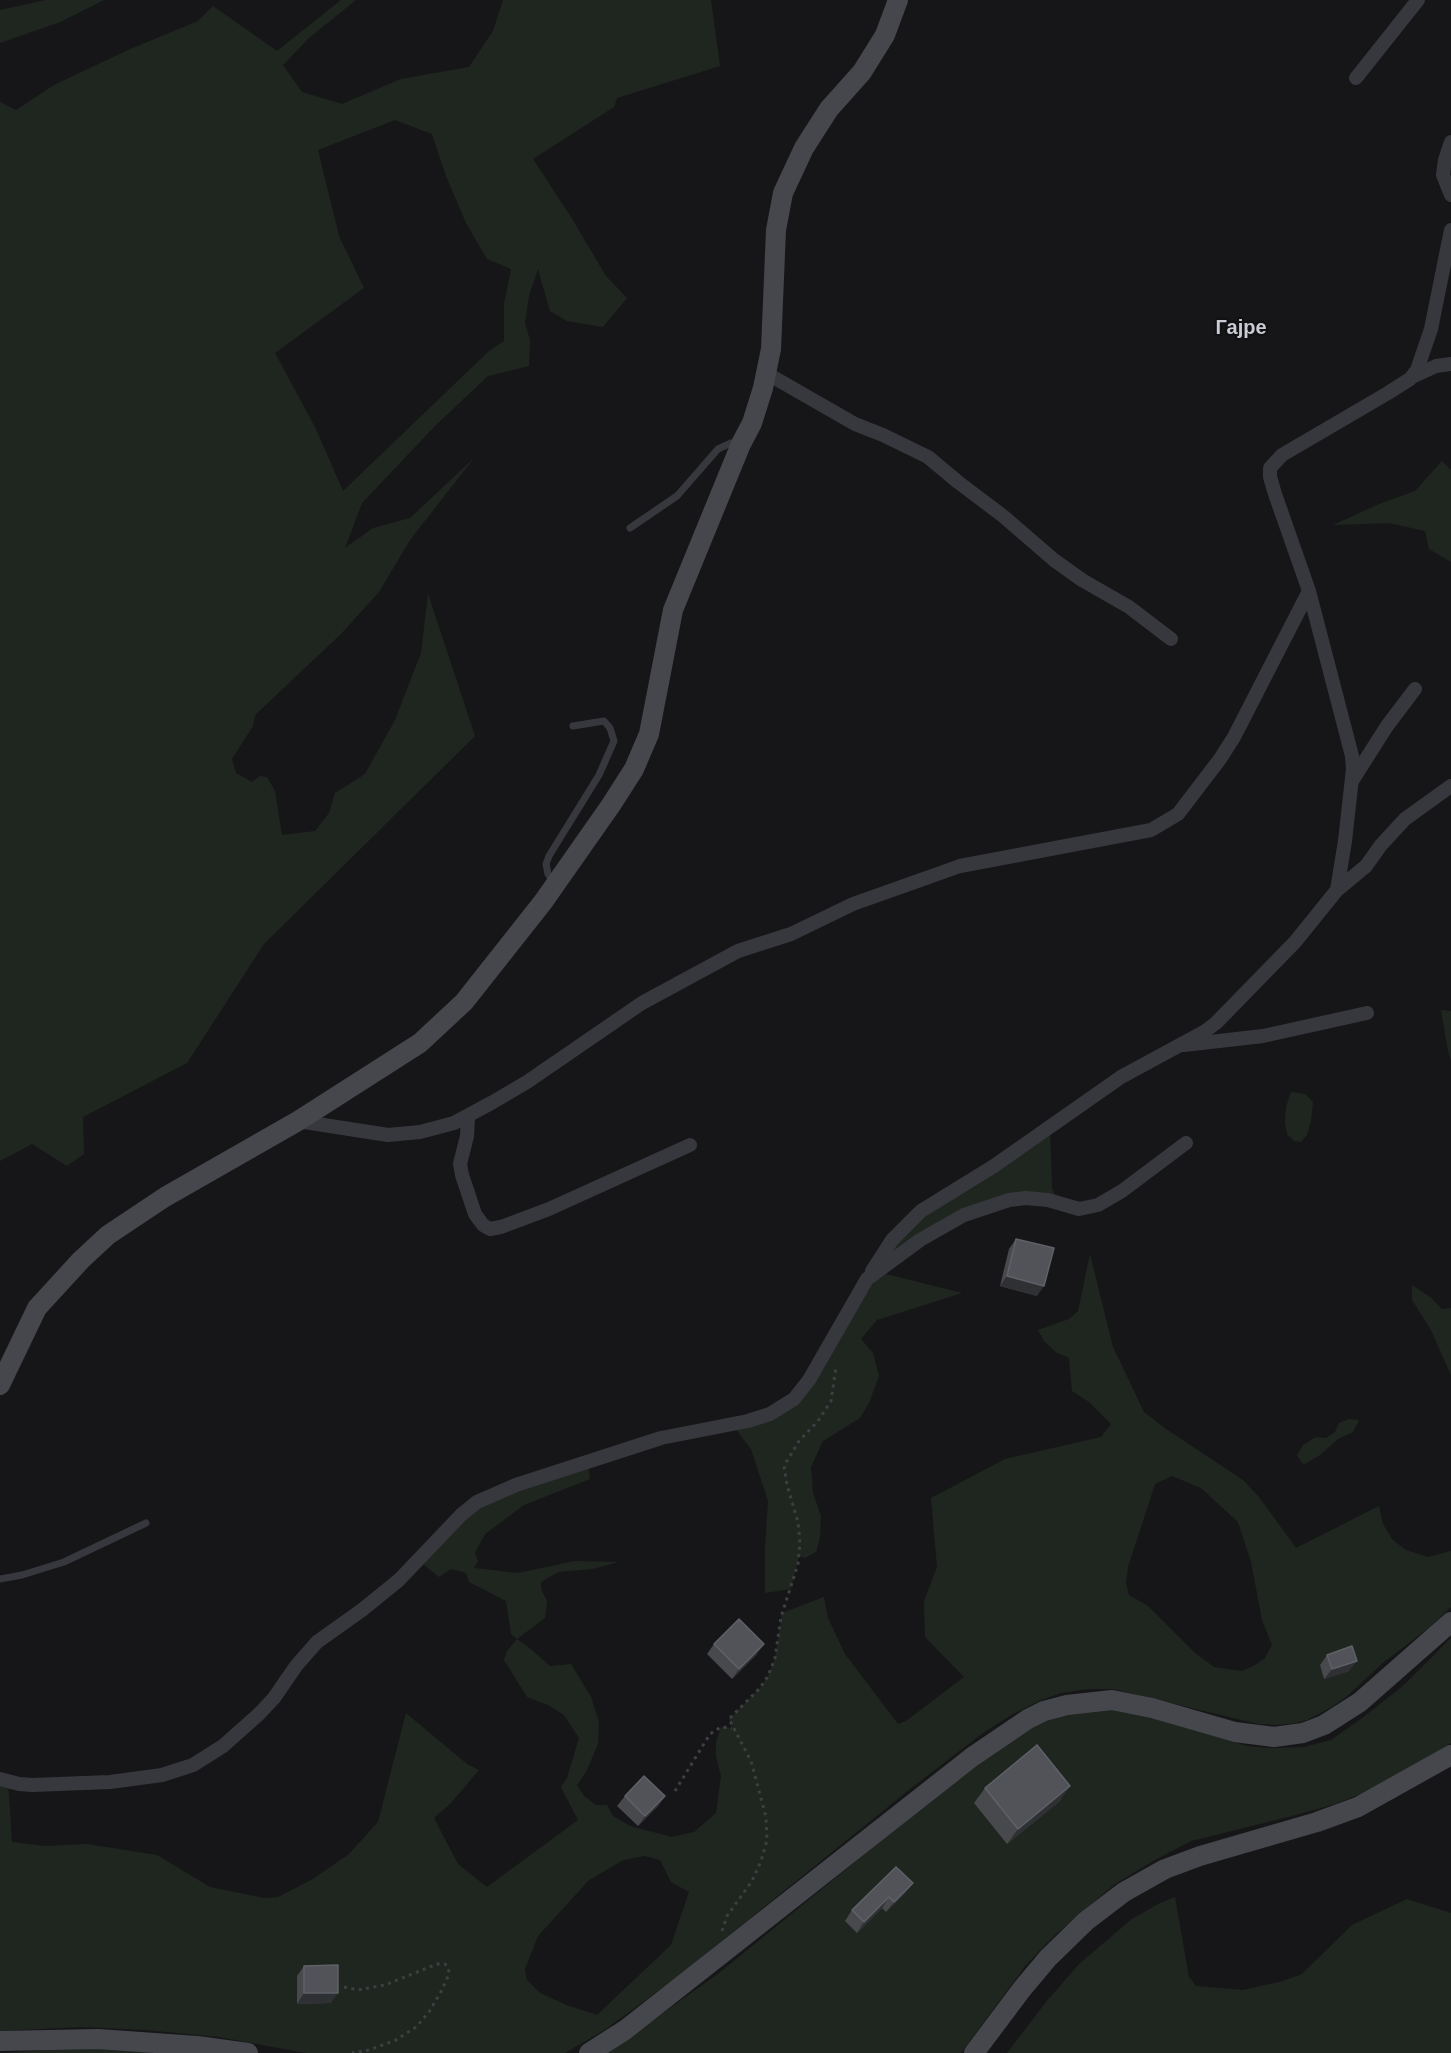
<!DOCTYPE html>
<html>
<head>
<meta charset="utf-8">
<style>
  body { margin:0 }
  canvas { display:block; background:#161618 }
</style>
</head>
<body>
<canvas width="1451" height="2053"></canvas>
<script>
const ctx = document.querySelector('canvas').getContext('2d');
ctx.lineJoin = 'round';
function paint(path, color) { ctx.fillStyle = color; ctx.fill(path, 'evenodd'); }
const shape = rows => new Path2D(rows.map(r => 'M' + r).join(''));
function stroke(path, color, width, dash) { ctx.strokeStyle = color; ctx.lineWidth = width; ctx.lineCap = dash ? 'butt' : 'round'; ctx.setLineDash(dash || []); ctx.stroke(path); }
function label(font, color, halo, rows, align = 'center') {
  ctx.font = font + ' Arial,sans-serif'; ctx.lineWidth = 4.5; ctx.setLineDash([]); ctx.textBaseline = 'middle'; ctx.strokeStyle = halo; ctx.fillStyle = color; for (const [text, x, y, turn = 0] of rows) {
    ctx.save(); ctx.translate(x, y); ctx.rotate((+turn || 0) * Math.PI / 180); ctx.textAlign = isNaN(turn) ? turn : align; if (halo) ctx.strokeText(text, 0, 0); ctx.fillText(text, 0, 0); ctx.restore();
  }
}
paint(shape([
  [46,0,104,0,60,22,0,43,0,10],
  [341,0,356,0,309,38,283,65,302,92,342,104,401,79,469,67,493,31,503,0,711,0,720,66,617,98,614,107,533,159,571,217,606,276,627,298,603,327,567,321,550,311,538,269,529,296,525,323,530,340,529,366,488,376,435,426,362,503,345,548,373,528,410,518,474,458,410,540,379,592,341,634,255,715,253,726,232,759,236,773,252,782,260,776,267,777,275,791,282,835,315,831,329,813,335,793,365,774,395,720,421,653,428,594,475,736,264,944,187,1063,83,1117,84,1154,67,1166,32,1144,0,1161,0,102,16,110,54,85,128,50,198,21,213,6,277,51],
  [395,120,432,134,446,176,466,223,487,259,511,269,504,304,504,341,489,351,343,491,315,427,275,353,364,288,339,236,318,150],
  [1442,461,1451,470,1451,562,1429,549,1425,531,1389,523,1333,525,1379,504,1415,491],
  [1441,1010,1451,1011,1451,1060,1448,1051],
  [1291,1092,1305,1094,1313,1102,1311,1121,1307,1135,1301,1142,1294,1141,1287,1134,1285,1123,1286,1107],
  [1050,1126,1052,1188,1059,1203,997,1203,878,1272,962,1293,877,1320,861,1339,873,1353,879,1376,869,1403,860,1418,823,1441,811,1467,813,1493,821,1516,820,1538,816,1552,805,1558,799,1556,791,1589,765,1593,765,1548,768,1501,751,1449,732,1424,786,1405,892,1240],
  [1090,1254,1113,1347,1144,1412,1166,1429,1243,1480,1259,1497,1296,1548,1379,1506,1383,1524,1392,1539,1406,1550,1428,1557,1451,1551,1451,1607,1430,1627,1384,1662,1346,1697,1332,1707,1307,1720,1296,1723,1277,1725,1258,1724,1113,1689,1089,1689,1061,1693,1039,1701,1013,1714,983,1733,910,1789,680,1975,606,2029,565,2053,306,2053,219,2037,145,2030,81,2027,0,2031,0,1779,8,1781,12,1842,45,1846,87,1844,157,1855,210,1887,264,1898,278,1897,313,1879,349,1854,378,1822,406,1713,467,1764,479,1770,451,1803,434,1818,458,1864,487,1887,578,1820,561,1787,567,1778,579,1738,564,1715,548,1705,527,1697,504,1660,507,1651,517,1639,511,1634,506,1601,469,1582,466,1573,451,1569,439,1577,419,1561,461,1515,588,1461,590,1479,524,1505,485,1534,475,1553,478,1561,474,1568,518,1573,575,1561,619,1562,592,1569,558,1572,541,1582,541,1589,547,1601,545,1618,517,1639,532,1650,550,1666,571,1664,591,1697,599,1722,598,1744,586,1772,577,1785,584,1796,596,1805,607,1805,613,1816,630,1826,672,1837,694,1832,716,1813,721,1776,716,1756,716,1742,721,1727,733,1728,729,1719,760,1688,768,1676,775,1658,782,1613,824,1597,828,1618,845,1654,898,1724,906,1721,964,1677,925,1637,924,1601,937,1567,931,1498,1005,1459,1101,1437,1111,1424,1089,1402,1072,1391,1069,1358,1057,1353,1044,1341,1038,1330,1069,1319,1078,1311],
  [1172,1476,1201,1488,1238,1522,1251,1562,1262,1620,1272,1645,1265,1658,1255,1665,1242,1671,1214,1667,1195,1653,1148,1606,1129,1595,1126,1583,1128,1567,1155,1484],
  [645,1856,660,1860,671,1882,689,1892,671,1945,597,2015,569,2006,540,1993,527,1980,525,1969,538,1936,588,1881,623,1860],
  [1412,1285,1430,1297,1442,1309,1451,1308,1451,1375,1431,1330,1412,1300],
  [1349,1419,1359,1420,1353,1432,1338,1439,1320,1455,1305,1464,1302,1463,1297,1455,1303,1445,1316,1437,1326,1438,1335,1432,1339,1423],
  [1451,1638,1451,1743,1381,1786,1335,1804,1292,1816,1191,1841,1153,1861,1115,1884,1053,1937,1026,1965,961,2053,607,2053,719,1973,941,1792,995,1752,1041,1723,1063,1715,1094,1710,1120,1710,1145,1715,1247,1746,1268,1748,1304,1747,1331,1740,1361,1719,1404,1685],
  [1175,1897,1189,1977,1196,1986,1243,1990,1283,1981,1302,1974,1352,1925,1407,1899,1451,1913,1451,2053,1007,2053,1046,2002,1080,1963,1132,1919,1160,1903],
  [82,2047,158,2053,6,2053]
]), '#1e261f');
stroke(shape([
  [675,1791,710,1734,721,1727,732,1728],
  [722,1931,727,1916,752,1881,761,1861,767,1840,766,1817,751,1761,729,1719,760,1688,768,1676,775,1658,781,1617,798,1564,800,1543,798,1522,787,1485,784,1466,799,1441,818,1421,831,1401,836,1367],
  [344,1987,358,1990,385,1985,437,1964,445,1964,449,1969,448,1976,442,1990,429,2012,416,2027,396,2040,369,2050,352,2053]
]), '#3d3f44', 3, [3, 4.5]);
stroke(shape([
  [630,528,677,496,718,449,731,443,739,444],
  [554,882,548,874,546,864,549,856,599,775,614,741,610,728,604,721,573,726],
  [0,1579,22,1575,64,1562,146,1523]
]), '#37383d', 7);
stroke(shape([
  [1356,78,1418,0],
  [1451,142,1445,160,1443,175,1451,195],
  [766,373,855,424,883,435,928,457,958,482,1003,516,1054,560,1082,580,1129,607,1171,639],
  [1412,377,1436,366,1451,364],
  [1352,781,1387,726,1415,689],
  [1337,890,1366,866,1381,845,1405,819,1451,786],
  [1184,1045,1263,1036,1367,1013],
  [468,1117,467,1136,460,1164,462,1175,475,1214,483,1225,490,1229,501,1227,549,1209,690,1145],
  [298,1121,388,1135,420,1132,454,1123,493,1102,527,1082,642,1003,738,951,791,934,853,904,960,866,1151,830,1178,814,1220,759,1234,737,1309,591],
  [872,1271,892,1240,921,1211,994,1166,1121,1077,1204,1032,1216,1023,1295,942,1337,890,1345,841,1353,769,1352,756,1309,591,1275,494,1270,477,1270,468,1282,455,1388,393,1410,379,1417,370,1431,329,1451,230],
  [0,1779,19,1784,32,1785,110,1782,162,1775,193,1765,223,1746,259,1714,274,1698,296,1666,317,1642,362,1610,399,1580,461,1515,477,1502,516,1485,661,1438,748,1421,770,1414,794,1399,809,1380,867,1279,920,1240,964,1215,1009,1200,1026,1198,1048,1200,1079,1209,1098,1205,1122,1191,1186,1143]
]), '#37383d', 14);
stroke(shape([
  [0,1385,37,1308,81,1260,108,1235,165,1197,298,1121,420,1043,464,1002,543,902,611,805,634,769,649,734,673,610,741,444,752,423,763,388,771,349,776,230,783,193,804,148,829,109,862,72,885,35,898,0],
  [0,2041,98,2039,197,2046,248,2053],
  [589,2053,625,2030,972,1757,1028,1719,1044,1711,1067,1705,1112,1700,1152,1708,1235,1732,1274,1737,1303,1733,1324,1725,1360,1702,1451,1622],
  [974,2053,1022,1989,1048,1958,1086,1921,1124,1892,1165,1869,1200,1856,1317,1822,1358,1807,1451,1755]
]), '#45474d', 20);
paint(shape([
  [1016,1239,1037,1296,1000,1286,1009,1249],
  [714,1644,757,1654,732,1679,707,1654],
  [1327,1655,1349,1671,1324,1679,1320,1665],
  [985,1788,1060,1801,1007,1844,974,1803],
  [625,1796,665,1796,658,1806,638,1826,617,1806],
  [913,1883,905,1893,886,1912,882,1908,857,1933,845,1921,852,1910],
  [304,1966,331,2003,297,2004,297,1976]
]), '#47494d');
paint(shape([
  [1007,1276,1044,1286,1037,1296,1000,1286],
  [764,1644,757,1654,732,1679,739,1669],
  [1357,1661,1349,1671,1324,1679,1332,1669],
  [1070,1786,1060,1801,1007,1844,1018,1829],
  [665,1796,658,1806,638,1826,645,1816],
  [913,1883,905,1893,886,1912,894,1902],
  [889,1897,882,1908,857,1933,864,1922],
  [304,1993,338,1993,331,2003,297,2004]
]), '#2f3033');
const building = shape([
  [1016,1239,1054,1248,1044,1286,1007,1276,1016,1239],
  [739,1619,764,1644,739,1669,714,1644,739,1619],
  [1352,1646,1357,1661,1332,1669,1327,1655,1352,1646],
  [1037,1745,1070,1786,1018,1829,985,1788,1037,1745],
  [644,1776,665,1796,645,1816,625,1796,644,1776],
  [896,1867,913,1883,894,1902,889,1897,864,1922,852,1910,896,1867],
  [338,1965,338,1993,304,1993,304,1966,338,1965]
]);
paint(building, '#525359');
stroke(building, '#5f6168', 1.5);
label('bold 20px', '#c9ccd4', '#111113', [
  ["Гајре",1241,328]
]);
</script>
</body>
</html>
